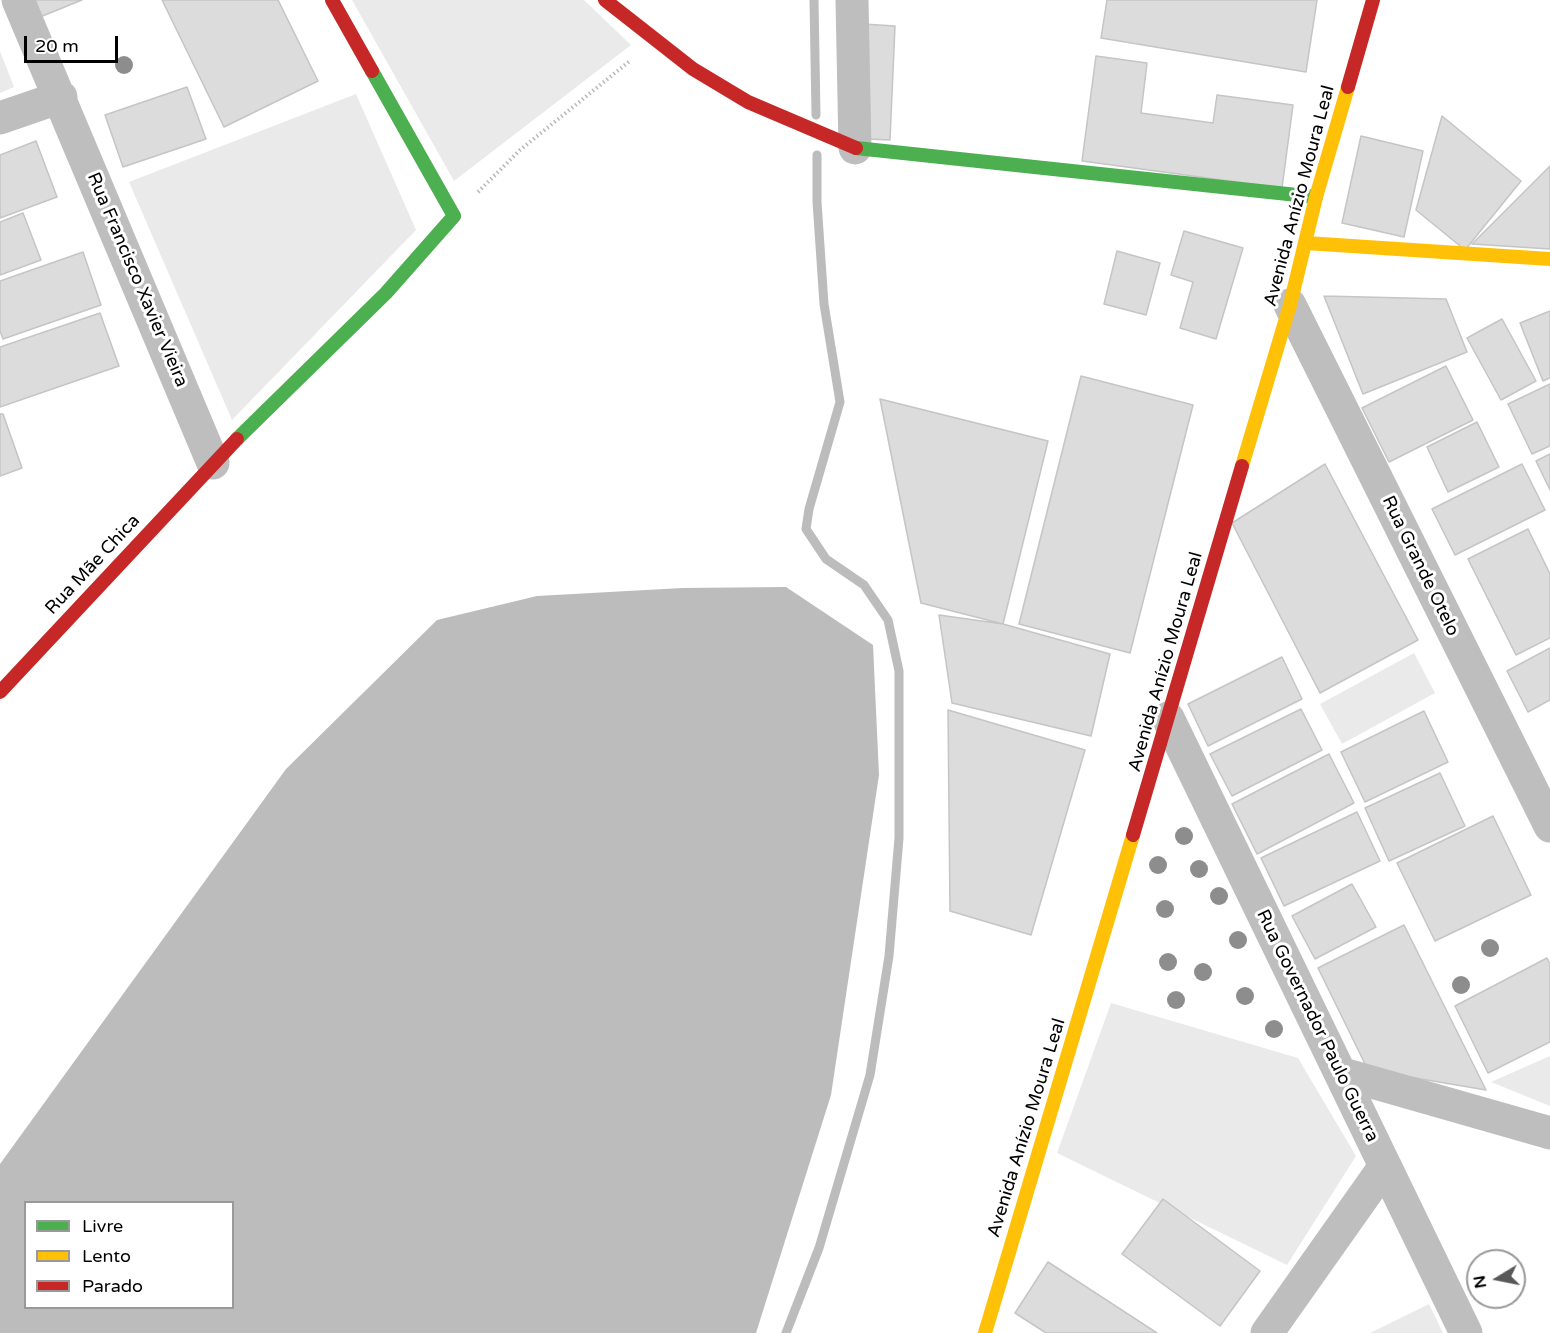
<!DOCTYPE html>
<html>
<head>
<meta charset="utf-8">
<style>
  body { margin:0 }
  #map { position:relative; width:1550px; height:1333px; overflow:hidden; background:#fff; font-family:"Varela Round",sans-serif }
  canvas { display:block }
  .legend { position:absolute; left:24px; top:1201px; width:210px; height:108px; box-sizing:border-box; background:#fff; border:2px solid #999; margin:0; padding:8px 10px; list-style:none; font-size:18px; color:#000 }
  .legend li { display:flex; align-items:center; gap:12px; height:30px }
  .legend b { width:30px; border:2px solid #999 }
  .north { position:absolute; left:1466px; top:1249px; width:60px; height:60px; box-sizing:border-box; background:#fff; border:2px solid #999; border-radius:50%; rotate:260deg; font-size:16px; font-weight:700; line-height:24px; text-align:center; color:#000 }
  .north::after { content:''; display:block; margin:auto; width:21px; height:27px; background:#595959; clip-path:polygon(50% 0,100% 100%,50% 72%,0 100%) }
  .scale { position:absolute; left:24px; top:36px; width:94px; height:27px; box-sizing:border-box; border:3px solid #000; border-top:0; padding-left:8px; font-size:18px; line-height:21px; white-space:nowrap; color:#000; -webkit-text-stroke:4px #fff; paint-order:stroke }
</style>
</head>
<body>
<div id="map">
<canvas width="1550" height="1333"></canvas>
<ul class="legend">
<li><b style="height:8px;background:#4caf50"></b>Livre</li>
<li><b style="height:8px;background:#ffc107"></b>Lento</li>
<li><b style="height:8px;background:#c62828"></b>Parado</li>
</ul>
<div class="north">N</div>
<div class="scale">20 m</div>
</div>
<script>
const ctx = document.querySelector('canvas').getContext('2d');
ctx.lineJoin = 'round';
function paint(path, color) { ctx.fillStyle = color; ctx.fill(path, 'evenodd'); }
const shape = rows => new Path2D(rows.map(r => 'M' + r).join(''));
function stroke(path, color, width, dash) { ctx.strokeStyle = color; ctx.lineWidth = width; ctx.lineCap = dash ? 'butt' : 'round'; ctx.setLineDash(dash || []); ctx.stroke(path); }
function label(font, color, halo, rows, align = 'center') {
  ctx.font = font + ' "Varela Round",sans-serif'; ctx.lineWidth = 6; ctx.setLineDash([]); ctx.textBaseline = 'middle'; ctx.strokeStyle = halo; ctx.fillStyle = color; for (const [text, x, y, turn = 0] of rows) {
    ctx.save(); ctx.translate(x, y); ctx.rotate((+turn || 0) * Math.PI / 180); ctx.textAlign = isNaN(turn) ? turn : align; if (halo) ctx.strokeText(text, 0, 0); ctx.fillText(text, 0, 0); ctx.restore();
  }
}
paint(shape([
  [352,0,584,0,631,45,454,181],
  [0,51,14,87,0,93],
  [356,94,416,230,232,420,129,182],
  [1414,653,1435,693,1342,744,1320,704],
  [1111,1003,1298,1058,1356,1156,1287,1265,1057,1153],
  [1550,1056,1550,1106,1491,1082],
  [1429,1304,1443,1333,1370,1333]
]), '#eaeaea');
paint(shape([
  [786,587,873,645,879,775,831,1095,756,1333,0,1333,0,1164,286,769,437,620,537,596,682,588],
  [26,1202,232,1202,232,1308,26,1308]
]), '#bcbcbc');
stroke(shape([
  [814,0,816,115],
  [786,1333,819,1248,870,1075,889,956,899,838,899,671,888,620,864,585,826,559,806,529,809,509,840,402,824,304,817,202,817,155]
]), '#bcbcbc', 9);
const building = shape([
  [27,0,82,0,35,19,27,0],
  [162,0,278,0,318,81,224,127,162,0],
  [1107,0,1317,0,1306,72,1101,38,1107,0],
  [863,24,895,26,890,140,867,139,863,24],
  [1096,56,1147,63,1141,113,1213,123,1217,95,1293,105,1282,188,1082,161,1096,56],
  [187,87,206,139,123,167,105,115,187,87],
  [1442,116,1521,181,1465,250,1416,210,1442,116],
  [1361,136,1423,151,1404,237,1342,223,1361,136],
  [36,141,57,197,0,218,0,155,36,141],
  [1550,166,1550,249,1472,244,1550,166],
  [23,213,41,260,0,275,0,222,23,213],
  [1184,231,1243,248,1216,339,1180,328,1193,282,1171,275,1184,231],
  [1117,251,1160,263,1146,315,1104,304,1117,251],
  [83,252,101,305,3,339,0,331,0,281,83,252],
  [1324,296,1446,299,1467,352,1363,394,1324,296],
  [1550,311,1550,378,1543,381,1520,323,1550,311],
  [100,313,119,366,0,407,0,347,100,313],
  [1502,319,1536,381,1501,400,1467,338,1502,319],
  [1446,366,1473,420,1389,462,1362,408,1446,366],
  [1081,376,1193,405,1130,653,1019,624,1081,376],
  [1550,384,1550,446,1532,454,1508,404,1550,384],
  [880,399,1048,441,1003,624,921,603,880,399],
  [0,414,3,414,22,468,0,476,0,414],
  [1477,422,1499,467,1448,492,1427,447,1477,422],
  [1550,454,1550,490,1536,461,1550,454],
  [1325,464,1418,640,1320,693,1232,523,1325,464],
  [1522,464,1545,510,1455,555,1432,509,1522,464],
  [1528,529,1550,574,1550,638,1516,655,1468,559,1528,529],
  [939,615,1003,624,1110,654,1091,736,952,703,939,615],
  [1550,648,1550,700,1528,712,1507,671,1550,648],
  [1282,657,1302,699,1208,746,1188,704,1282,657],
  [1301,709,1322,750,1232,796,1210,754,1301,709],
  [948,710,1085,750,1031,935,950,911,948,710],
  [1424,711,1448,762,1365,802,1341,752,1424,711],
  [1329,754,1354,803,1257,854,1232,804,1329,754],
  [1440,773,1465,826,1389,861,1365,808,1440,773],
  [1357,812,1380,861,1284,906,1261,858,1357,812],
  [1493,816,1531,895,1435,941,1397,863,1493,816],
  [1352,884,1376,927,1315,959,1292,916,1352,884],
  [1404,925,1486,1090,1368,1070,1318,968,1404,925],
  [1547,958,1550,964,1550,1042,1488,1073,1455,1006,1547,958],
  [1163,1199,1260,1271,1220,1326,1122,1254,1163,1199],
  [1048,1262,1157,1333,1046,1333,1015,1313,1048,1262]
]);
paint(building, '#dcdcdc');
stroke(building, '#c5c5c5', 1.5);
stroke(shape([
  [478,192,520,150,631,60]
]), '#b8b8b8', 4, [1.5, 3]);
stroke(shape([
  [18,0,213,463],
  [852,0,855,148],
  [0,118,61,97],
  [1290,305,1550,826],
  [1168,718,1466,1333],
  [1340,1073,1550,1133],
  [1267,1333,1385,1166]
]), '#bebebe', 33);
stroke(shape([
  [856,148,1316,197],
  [237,439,386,293,454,216,372,71]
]), '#4caf50', 14);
stroke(shape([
  [1306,243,1550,259],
  [1242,466,1290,305,1316,197,1348,87],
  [985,1333,1133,835]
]), '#ffc107', 14);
stroke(shape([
  [332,0,372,71],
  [605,0,693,69,748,102,856,148],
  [1348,87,1373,0],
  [0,692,237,439],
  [1133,835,1242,466]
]), '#c62828', 14);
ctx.fillStyle = '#8d8d8d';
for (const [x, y] of [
  [124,65],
  [1184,836],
  [1158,865],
  [1199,869],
  [1219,896],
  [1165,909],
  [1238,940],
  [1490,948],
  [1168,962],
  [1203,972],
  [1461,985],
  [1245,996],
  [1176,1000],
  [1274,1029]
]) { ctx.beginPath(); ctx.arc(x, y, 9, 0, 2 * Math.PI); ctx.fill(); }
label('18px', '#000', '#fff', [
  ["Avenida Anízio Moura Leal",1300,196,-75],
  ["Rua Francisco Xavier Vieira",137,280,67],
  ["Rua Mãe Chica",93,565,-47],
  ["Rua Grande Otelo",1420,566,64],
  ["Avenida Anízio Moura Leal",1166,662,-74],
  ["Rua Governador Paulo Guerra",1317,1026,64],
  ["Avenida Anízio Moura Leal",1027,1128,-73]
]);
</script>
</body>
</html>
